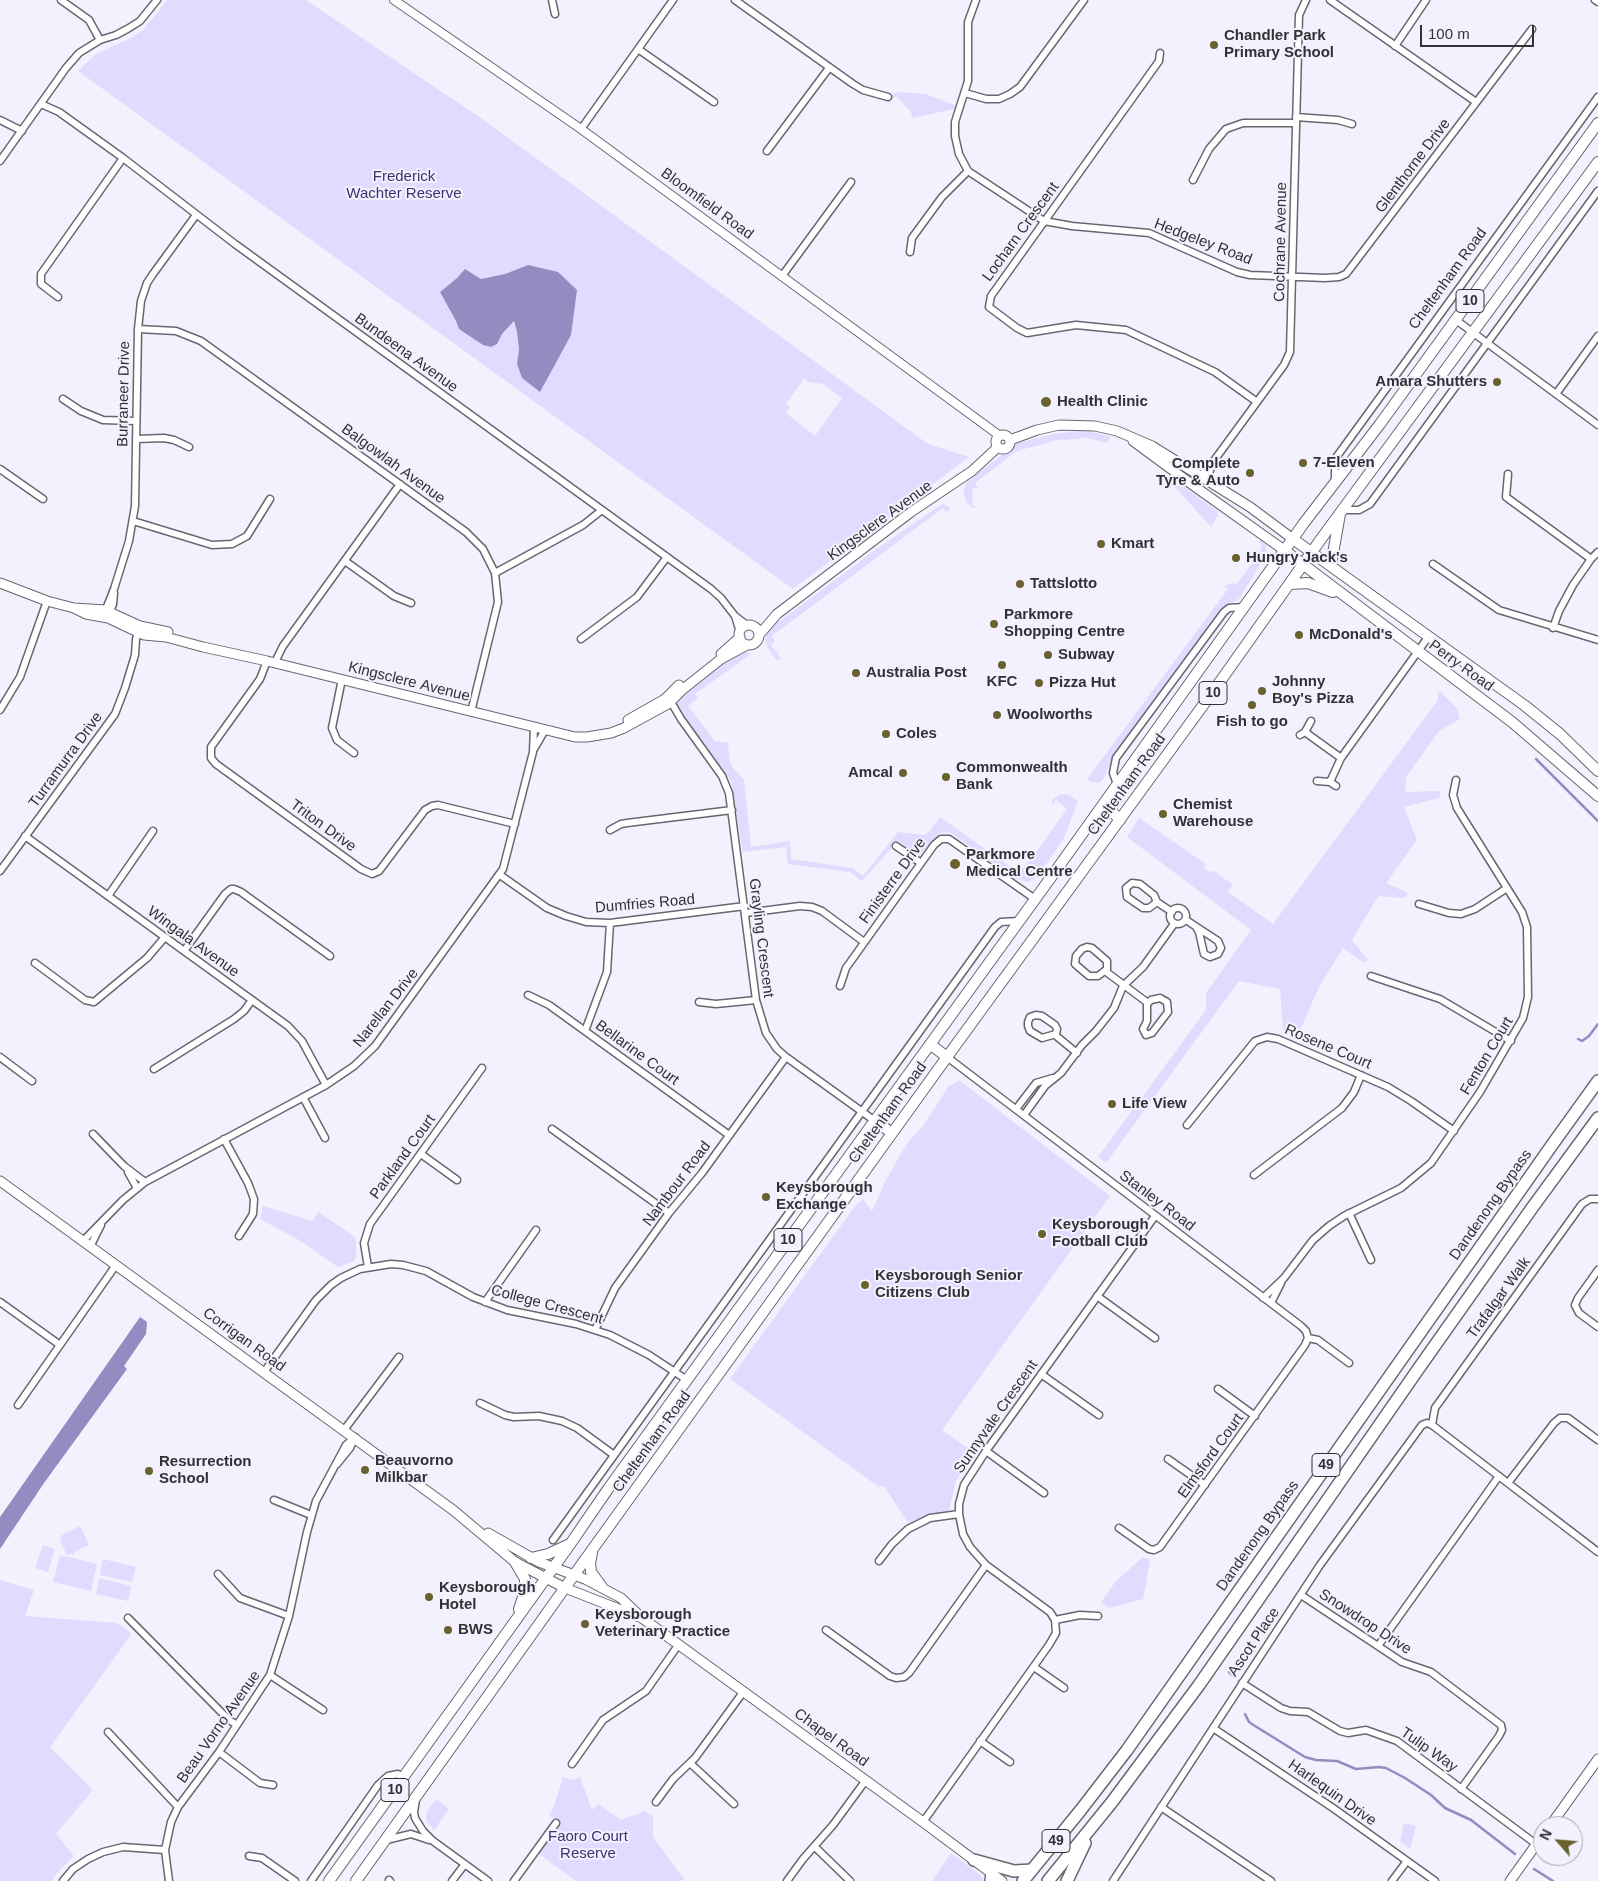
<!DOCTYPE html>
<html>
<head>
<meta charset="utf-8">
<style>
  body { margin:0 }
  #map { position:relative; width:1598px; height:1881px; overflow:hidden; background:#f2f1fd; font-family:Helvetica,sans-serif }
  canvas { display:block }
  .north { position:absolute; left:1533px; top:1816px; width:50px; height:50px; box-sizing:border-box; background:#f2f1fd; border:1px solid #a5a5ad; border-radius:50%; rotate:297deg; font-size:14px; font-weight:700; line-height:20px; text-align:center; color:#323236 }
  .north::after { content:''; display:block; margin:auto; width:18px; height:22px; background:#69612e; clip-path:polygon(50% 0,100% 100%,50% 72%,0 100%) }
  .scale { position:absolute; left:1420px; top:25px; width:114px; height:22px; box-sizing:border-box; border:2px solid #323236; border-top:0; padding-left:6px; font-size:15px; line-height:18px; white-space:nowrap; color:#323236; -webkit-text-stroke:4px #f2f1fd; paint-order:stroke }
</style>
</head>
<body>
<div id="map">
<canvas width="1598" height="1881"></canvas>
<div class="north">N</div>
<div class="scale">100 m</div>
</div>
<script>
const ctx = document.querySelector('canvas').getContext('2d');
ctx.lineJoin = 'round';
function paint(path, color) { ctx.fillStyle = color; ctx.fill(path, 'evenodd'); }
const shape = rows => new Path2D(rows.map(r => 'M' + r).join(''));
function stroke(path, color, width, dash) { ctx.strokeStyle = color; ctx.lineWidth = width; ctx.lineCap = dash ? 'butt' : 'round'; ctx.setLineDash(dash || []); ctx.stroke(path); }
function label(font, color, halo, rows, align = 'center') {
  ctx.font = font + ' Helvetica,sans-serif'; ctx.lineWidth = 4; ctx.setLineDash([]); ctx.textBaseline = 'middle'; ctx.strokeStyle = halo; ctx.fillStyle = color; for (const [text, x, y, turn = 0] of rows) {
    ctx.save(); ctx.translate(x, y); ctx.rotate((+turn || 0) * Math.PI / 180); ctx.textAlign = isNaN(turn) ? turn : align; if (halo) ctx.strokeText(text, 0, 0); ctx.fillText(text, 0, 0); ctx.restore();
  }
}
paint(shape([
  [167,0,306,0,485,121,928,444,969,457,793,589,78,71,96,54,131,38,143,30],
  [528,265,548,376,540,392,522,378,517,364,519,349,517,332,513,321,502,334,497,344,459,329,456,321,440,292,457,278,465,269,481,279,505,274],
  [804,379,809,382,823,384,842,398,815,436,786,413,790,407,786,404],
  [898,92,925,94,950,103,959,108,912,118,911,112,897,97,888,97],
  [1075,431,1092,432,1111,437,1106,443,1083,437,1079,439,1058,440,1017,451,975,483,978,488,973,488,972,506,977,507,972,508,967,502,963,493,967,482,1017,443,1049,435],
  [1175,480,1217,511,1218,515,1211,527,1174,486],
  [942,504,949,507,950,509,946,512,943,508,772,636,775,641,771,645,781,658,777,661,768,648,765,640,766,634,777,620,780,621,875,550],
  [1261,539,1266,545,1266,555,1239,599,1221,610,1113,757,1104,778,1099,783,1091,782,1087,779,1228,589,1224,586,1233,583,1237,584,1260,552,1262,546,1259,540],
  [745,651,751,654,695,694,698,698,688,706,715,741,728,743,729,759,732,767,744,780,751,847,790,841,791,859,852,868,863,876,898,832,924,835,929,832,940,817,1015,870,1019,865,1024,869,1067,809,1056,800,1052,806,1052,800,1061,794,1070,795,1078,801,1064,838,1040,873,1036,878,1028,882,1015,879,951,833,943,832,939,834,921,854,915,853,898,841,862,881,850,872,788,864,786,847,743,852,731,781,676,707,678,699,681,695,721,665,721,662,734,654],
  [1440,691,1457,709,1460,719,1439,731,1406,777,1405,792,1441,791,1439,798,1404,807,1417,840,1386,883,1408,893,1404,898,1378,896,1352,940,1369,961,1363,962,1343,948,1319,987,1297,1037,1283,1031,1280,989,1239,981,1106,1163,1098,1157,1206,1010,1206,993,1251,930,1127,837,1139,818,1206,864,1204,868,1209,872,1214,871,1233,885,1228,892,1273,924,1438,700,1438,694],
  [959,1080,1110,1196,942,1430,973,1452,956,1481,949,1510,930,1514,908,1523,884,1486,879,1487,730,1379,855,1206,863,1199,872,1211,884,1184,900,1155,910,1140,923,1126,948,1087],
  [263,1206,312,1221,319,1212,356,1238,356,1257,354,1261,338,1267,299,1240,260,1219],
  [80,1526,89,1545,76,1551,74,1554,67,1555,60,1540,62,1535],
  [43,1545,55,1549,48,1572,35,1568],
  [60,1555,97,1564,91,1591,53,1582],
  [1143,1557,1150,1560,1143,1599,1109,1608,1101,1602,1116,1581],
  [103,1559,136,1567,132,1582,100,1575],
  [99,1578,131,1586,128,1601,96,1594],
  [0,1580,34,1590,25,1616,117,1623,129,1631,131,1635,50,1747,93,1790,56,1834,74,1856,56,1874,52,1881,0,1881],
  [563,1777,573,1780,580,1777,592,1810,598,1804,621,1820,645,1811,653,1816,653,1837,684,1879,681,1881,576,1881,539,1854,560,1822,549,1816,555,1803],
  [436,1799,449,1809,434,1830,426,1821,426,1817,427,1811],
  [1404,1823,1416,1826,1410,1849,1400,1841],
  [951,1853,980,1875,985,1881,932,1881]
]), '#e0dcff');
paint(shape([
  [528,265,558,272,577,290,571,335,540,392,522,378,517,364,519,349,517,332,514,321,502,334,497,344,491,347,483,345,459,329,456,321,440,292,457,278,465,269,481,279,505,274],
  [140,1317,147,1322,146,1334,124,1366,127,1369,44,1483,0,1549,0,1517]
]), '#938cc0');
stroke(shape([
  [1536,759,1598,821],
  [1578,1039,1582,1041,1589,1036,1598,1024],
  [1229,1672,1235,1677],
  [1245,1714,1249,1722,1255,1726,1305,1757,1316,1760,1337,1761,1356,1769,1379,1767,1386,1768,1405,1778,1431,1795,1445,1808,1471,1820,1515,1854],
  [1534,1869,1553,1881]
]), '#938cc0', 2.5);
const minor = shape([
  [61,0,89,20,100,40],
  [552,0,555,14],
  [735,0,853,84,863,90,888,97],
  [976,0,968,22,968,81,955,122,955,136,959,154,968,171,1044,221,1072,226,1149,233,1237,272,1250,275,1325,278,1339,277,1346,274,1532,29],
  [1330,0,1476,102],
  [1595,0,1598,2],
  [1395,46,1426,0],
  [638,49,714,102],
  [1160,53,1159,61,991,296,989,307,1017,328,1027,333,1076,325,1126,330,1215,372,1257,402],
  [965,93,986,99,999,99,1010,94,1020,87,1084,0],
  [41,104,59,112,123,158,235,244,711,589,721,598,735,616,748,626],
  [1296,117,1338,120,1352,124],
  [0,120,22,131],
  [581,129,673,0],
  [767,151,829,68],
  [0,161,66,68,79,53,100,40,116,35,129,28,140,21,157,0],
  [1193,180,1209,149,1226,129,1243,123,1296,123],
  [910,252,912,238,942,197,968,171],
  [782,276,851,182],
  [58,297,41,284,41,274,123,158],
  [1456,320,1598,425],
  [138,329,176,331,201,341,466,532,483,549,495,573,498,602,471,712],
  [1556,394,1598,336],
  [63,399,81,411,103,420,136,421],
  [136,439,164,438,174,440,189,447],
  [0,469,43,499],
  [1508,474,1506,497,1591,559],
  [1200,476,1213,462,1257,402,1284,365,1290,352,1299,15,1306,0],
  [1206,480,1213,463],
  [1335,481,1335,459,1598,97],
  [1342,510,1359,510,1370,504,1598,191],
  [133,521,212,545,232,544,247,536,270,499],
  [345,561,394,596,411,603],
  [1433,564,1499,610,1598,640],
  [495,573,583,525,602,510],
  [104,614,114,589,129,541,135,506,138,329,141,301,147,283,153,274,196,215],
  [109,614,113,604,114,593],
  [735,616,740,632],
  [1553,628,1559,611,1573,585,1591,559,1598,552],
  [581,639,637,597,667,557],
  [267,661,260,679,211,747,211,758,216,764,361,869,372,874,379,871,425,810,432,806,438,805,515,824],
  [275,662,283,646,400,484],
  [342,679,332,728,337,740,354,753],
  [671,702,681,719,722,776,729,793,756,1000,766,1033,777,1049,786,1057,875,1121],
  [0,710,20,677,47,601],
  [1305,732,1341,758],
  [1300,735,1305,732,1311,721],
  [534,749,545,730],
  [1317,781,1330,782,1336,786],
  [1330,782,1341,758,1429,636],
  [1117,784,1113,773,1116,758,1224,612,1229,608,1244,607],
  [610,830,621,824,627,823,732,810],
  [25,836,288,1026,302,1041,326,1085],
  [896,846,921,863],
  [0,871,115,714,125,688,135,655,136,639,139,629],
  [500,875,547,908,566,916,586,922,610,923,745,906],
  [108,896,153,831],
  [1157,902,1149,908,1143,908,1127,897,1126,888,1132,883,1140,884,1154,895,1157,902,1172,912],
  [1419,904,1449,913,1461,914,1475,909,1507,888],
  '1170 916a8 8 0 1 1 16 0a8 8 0 1 1-16 0Z',
  [746,913,800,906,812,907,822,911,864,942],
  [1186,920,1218,941,1221,948,1218,954,1210,957,1204,954,1199,932,1196,927],
  [1087,947,1092,948,1107,961,1107,969,1098,976,1089,976,1075,964,1076,956,1082,949,1087,947],
  [184,951,225,894,231,889,234,889,241,892,330,956],
  [35,963,85,1000,94,1002,147,958,165,937],
  [1105,971,1148,1003],
  [1371,976,1440,999,1511,1041],
  [840,986,846,968,934,845,941,839,949,839,1035,899],
  [528,995,549,1005,729,1135],
  [1160,998,1167,1002,1168,1012,1152,1033,1146,1035,1143,1029,1147,1021,1147,1004,1151,1000,1160,998],
  [699,1002,716,1004,756,1000],
  [1036,1015,1042,1016,1055,1025,1057,1029,1056,1034,1042,1038,1030,1031,1028,1026,1028,1022,1030,1017,1036,1015],
  [585,1031,607,972,610,923],
  [1055,1035,1077,1053],
  [0,1057,32,1081],
  [947,1057,1301,1326,1306,1331,1308,1338],
  [154,1069,234,1019,244,1011,252,1000],
  [303,1097,325,1138],
  [1016,1109,1036,1083,1053,1078],
  [1024,1115,1045,1086,1061,1073,1082,1045,1096,1031,1114,1008,1123,986,1143,967,1174,924],
  [1187,1125,1255,1041,1267,1037,1278,1039,1388,1087,1411,1101,1454,1131],
  [552,1129,669,1213],
  [93,1134,124,1166,145,1182],
  [224,1139,248,1183,254,1199,253,1214,239,1236],
  [421,1154,457,1180],
  [128,1172,137,1188],
  [1254,1175,1342,1108,1354,1092,1361,1075],
  [1349,1213,1371,1260],
  [83,1241,123,1200,145,1182,326,1085,354,1066,375,1046,503,869,533,752,534,727],
  [90,1247,101,1225],
  [368,1267,364,1243,370,1224,482,1068],
  [1598,1270,1578,1298,1575,1305,1579,1313,1598,1327],
  [1097,1296,1155,1338],
  [1263,1298,1284,1278,1313,1240,1329,1226,1344,1216,1401,1188,1431,1163,1480,1092,1523,1018,1528,997,1527,927,1522,912,1457,808,1453,795,1456,780],
  [0,1302,60,1345],
  [485,1302,536,1230],
  [1271,1303,1281,1283],
  [595,1330,615,1288,669,1213,702,1173,786,1057],
  [1308,1338,1318,1340,1349,1363],
  [264,1372,316,1300,331,1285,341,1278,360,1269,391,1264,403,1265,426,1271,473,1297,507,1310,576,1324,610,1335,649,1355,687,1380],
  [1041,1374,1099,1415],
  [1218,1389,1255,1416],
  [480,1403,505,1415,514,1417,539,1416,562,1421,577,1428,614,1455],
  [18,1405,116,1265],
  [1432,1425,1435,1408,1582,1204,1590,1199,1598,1199],
  [344,1430,399,1357],
  [986,1451,1044,1493],
  [1168,1459,1205,1485],
  [337,1464,350,1448,354,1439],
  [1508,1483,1554,1423,1560,1418,1568,1418,1598,1440],
  [274,1500,311,1515],
  [1119,1528,1149,1549,1154,1550,1160,1547,1305,1345,1308,1338],
  [553,1540,995,927,1001,922,1019,921],
  [879,1561,892,1544,908,1529,930,1518,959,1514],
  [218,1574,240,1598,289,1616],
  [1301,1595,1402,1662,1431,1672,1501,1725,1502,1730,1499,1736,1461,1789],
  [128,1618,229,1720,237,1725],
  [1055,1620,1080,1615,1098,1616],
  [826,1630,890,1676,896,1678,904,1677,909,1673,986,1565],
  [1378,1646,1499,1476],
  [1034,1667,1064,1688],
  [270,1675,323,1710],
  [1242,1683,1281,1708,1290,1711,1308,1712,1340,1731,1348,1733,1366,1730,1397,1741,1536,1844],
  [1213,1728,1333,1808,1435,1881],
  [108,1732,178,1807],
  [980,1741,1010,1762],
  [219,1752,260,1783,273,1785],
  [690,1763,734,1804],
  [572,1764,603,1720,646,1691,679,1644],
  [416,1799,414,1812,415,1818,423,1831,433,1841,488,1881],
  [656,1802,673,1779,695,1758,744,1691],
  [1161,1807,1271,1881],
  [923,1822,1049,1645,1056,1633,1055,1620,1050,1612,986,1565,970,1547,963,1534,959,1514,959,1504,964,1485,986,1451,1155,1216],
  [386,1840,411,1834,429,1840],
  [815,1847,850,1881],
  [249,1856,262,1858,295,1881],
  [389,1880,390,1881],
  [63,1881,73,1869,88,1859,103,1852,123,1847,165,1850],
  [169,1881,165,1850,171,1822,178,1807,219,1752,270,1675,289,1616,307,1532,316,1501,346,1445,355,1437],
  [311,1881,378,1785,388,1776,398,1774,404,1778],
  [452,1881,465,1864],
  [514,1881,556,1823],
  [787,1881,803,1859,833,1825,866,1780],
  [1113,1881,1320,1565,1422,1425,1427,1423,1432,1425,1598,1552],
  [1392,1881,1407,1861]
]);
const tertiary = shape([
  [394,0,581,129,1000,436]
]);
const secondary = shape([
  '996 442a7 7 0 1 1 14 0a7 7 0 1 1-14 0Z',
  [1010,440,1037,430,1059,425,1095,426,1117,431,1152,446,1250,507,1293,539],
  [1133,441,1194,486,1284,550],
  [0,583,47,601,74,608,105,610,140,626,168,632],
  [74,608,86,614,108,618,144,635,166,637,203,647,267,661,575,737,587,737,611,733,624,728,668,704,682,690,721,659,747,645],
  '739 635a10 10 0 1 1 20 0a10 10 0 1 1-20 0Z',
  [759,635,777,614,911,512,972,471,998,447],
  [721,654,740,637],
  [628,720,665,699,679,685],
  [0,1181,453,1510,515,1562,565,1588,642,1618],
  [488,1533,539,1562,585,1579,621,1598,642,1618,923,1822,1002,1881],
  [1550,1826,1598,1759],
  [1510,1881,1543,1835]
]);
const primary = shape([
  [1293,539,1524,705,1560,734,1598,771],
  [1284,550,1512,722,1598,796],
  [1331,565,1340,514],
  [1290,584,1308,583,1333,592],
  [1104,803,1120,820],
  [930,1044,947,1057],
  [875,1121,892,1133],
  [592,1553,590,1563,591,1572,602,1587],
  [531,1558,548,1554,570,1544],
  [515,1562,525,1579,525,1591,519,1609],
  [329,1881,571,1543,608,1489,1057,869,1304,523,1380,424,1598,123],
  [356,1881,574,1575,947,1057,1212,693,1321,539,1598,162]
]);
const trunk = shape([
  [974,1860,1014,1871,1032,1870],
  [991,1881,992,1873],
  [1023,1881,1080,1811,1127,1750,1552,1145,1598,1081],
  [1048,1881,1112,1802,1199,1685,1419,1368,1532,1208,1598,1118],
  [1067,1881,1085,1843]
]);
stroke(minor, '#686771', 9);
stroke(tertiary, '#686771', 10);
stroke(secondary, '#686771', 11);
stroke(primary, '#686771', 12);
stroke(trunk, '#686771', 14);
stroke(minor, '#fff', 6);
stroke(tertiary, '#fff', 8);
stroke(secondary, '#fff', 9);
stroke(primary, '#fff', 10);
stroke(trunk, '#fff', 11);
for (const [x, y, r, color] of [
  [1214,45,5,"#69612e"],
  [1497,382,5,"#69612e"],
  [1046,402,6,"#69612e"],
  [1303,463,5,"#69612e"],
  [1250,473,5,"#69612e"],
  [1101,544,5,"#69612e"],
  [1236,558,5,"#69612e"],
  [1020,584,5,"#69612e"],
  [994,624,5,"#69612e"],
  [1299,635,5,"#69612e"],
  [1048,655,5,"#69612e"],
  [1002,665,5,"#69612e"],
  [856,673,5,"#69612e"],
  [1039,683,5,"#69612e"],
  [1262,691,5,"#69612e"],
  [1252,705,5,"#69612e"],
  [997,715,5,"#69612e"],
  [886,734,5,"#69612e"],
  [903,773,5,"#69612e"],
  [946,777,5,"#69612e"],
  [1163,814,5,"#69612e"],
  [955,864,6,"#69612e"],
  [1112,1104,5,"#69612e"],
  [766,1197,5,"#69612e"],
  [1042,1234,5,"#69612e"],
  [865,1285,5,"#69612e"],
  [365,1470,5,"#69612e"],
  [149,1471,5,"#69612e"],
  [429,1597,5,"#69612e"],
  [585,1624,5,"#69612e"],
  [448,1630,5,"#69612e"]
]) { const dot = new Path2D(); dot.arc(x, y, r, 0, 2 * Math.PI); ctx.fillStyle = color; ctx.fill(dot); stroke(dot, '#f2f1fd', 2); }
for (const [x, y, w] of [
  [1470,301,28],
  [1213,693,28],
  [788,1240,28],
  [1326,1465,28],
  [395,1790,28],
  [1056,1841,28]
]) { const box = new Path2D(); box.roundRect(x - w / 2, y - 11.5, w, 23, 4); ctx.fillStyle = '#f2f1fd'; ctx.fill(box); stroke(box, '#323236', 1); }
label('bold 14px', '#323236', null, [
  ["10",1470,301],
  ["10",1213,693],
  ["10",788,1240],
  ["49",1326,1465],
  ["10",395,1790],
  ["49",1056,1841]
]);
label('bold 15px', '#323236', '#f2f1fd', [
  ["Chandler Park",1224,36],
  ["Primary School",1224,53],
  ["Amara Shutters",1487,382,"right"],
  ["Health Clinic",1057,402],
  ["7-Eleven",1313,463],
  ["Complete",1240,464,"right"],
  ["Tyre & Auto",1240,481,"right"],
  ["Kmart",1111,544],
  ["Hungry Jack's",1246,558],
  ["Tattslotto",1030,584],
  ["Parkmore",1004,615],
  ["Shopping Centre",1004,632],
  ["McDonald's",1309,635],
  ["Subway",1058,655],
  ["Australia Post",866,673],
  ["KFC",1002,682,"center"],
  ["Johnny",1272,682],
  ["Boy's Pizza",1272,699],
  ["Pizza Hut",1049,683],
  ["Woolworths",1007,715],
  ["Fish to go",1252,722,"center"],
  ["Coles",896,734],
  ["Commonwealth",956,768],
  ["Bank",956,785],
  ["Amcal",893,773,"right"],
  ["Chemist",1173,805],
  ["Warehouse",1173,822],
  ["Parkmore",966,855],
  ["Medical Centre",966,872],
  ["Life View",1122,1104],
  ["Keysborough",776,1188],
  ["Exchange",776,1205],
  ["Keysborough",1052,1225],
  ["Football Club",1052,1242],
  ["Keysborough Senior",875,1276],
  ["Citizens Club",875,1293],
  ["Beauvorno",375,1461],
  ["Milkbar",375,1478],
  ["Resurrection",159,1462],
  ["School",159,1479],
  ["Keysborough",439,1588],
  ["Hotel",439,1605],
  ["Keysborough",595,1615],
  ["Veterinary Practice",595,1632],
  ["BWS",458,1630]
], 'left');
label('15px', '#323236', '#f2f1fd', [
  ["Glenthorne Drive",1413,166,-53],
  ["Bloomfield Road",707,204,36],
  ["Locharn Crescent",1021,232,-54],
  ["Hedgeley Road",1203,242,21],
  ["Cochrane Avenue",1281,242,-89],
  ["Cheltenham Road",1448,279,-54],
  ["Bundeena Avenue",406,353,36],
  ["Burraneer Drive",124,394,-89],
  ["Balgowlah Avenue",393,464,36],
  ["Kingsclere Avenue",880,521,-36],
  ["Perry Road",1461,666,36],
  ["Kingsclere Avenue",409,682,14],
  ["Turramurra Drive",66,760,-54],
  ["Cheltenham Road",1127,785,-54],
  ["Triton Drive",323,826,36],
  ["Finisterre Drive",893,881,-54],
  ["Dumfries Road",645,904,-5],
  ["Grayling Crescent",761,938,83],
  ["Wingala Avenue",193,942,36],
  ["Narellan Drive",386,1008,-52],
  ["Rosene Court",1328,1047,23],
  ["Bellarine Court",637,1053,36],
  ["Fenton Court",1487,1056,-59],
  ["Cheltenham Road",888,1113,-54],
  ["Parkland Court",403,1157,-54],
  ["Nambour Road",677,1184,-53],
  ["Stanley Road",1157,1201,37],
  ["Dandenong Bypass",1491,1205,-55],
  ["Trafalgar Walk",1499,1298,-54],
  ["College Crescent",547,1305,15],
  ["Corrigan Road",244,1340,36],
  ["Sunnyvale Crescent",996,1417,-55],
  ["Cheltenham Road",652,1442,-54],
  ["Elmsford Court",1211,1456,-54],
  ["Dandenong Bypass",1258,1536,-55],
  ["Snowdrop Drive",1365,1622,33],
  ["Ascot Place",1254,1642,-56],
  ["Beau Vorno Avenue",219,1727,-55],
  ["Chapel Road",831,1738,36],
  ["Tulip Way",1429,1750,35],
  ["Harlequin Drive",1332,1793,35]
]);
label('15px', '#3f3071', '#f2f1fd', [
  ["Frederick",404,177],
  ["Wachter Reserve",404,194],
  ["Faoro Court",588,1837],
  ["Reserve",588,1854]
]);
</script>
</body>
</html>
